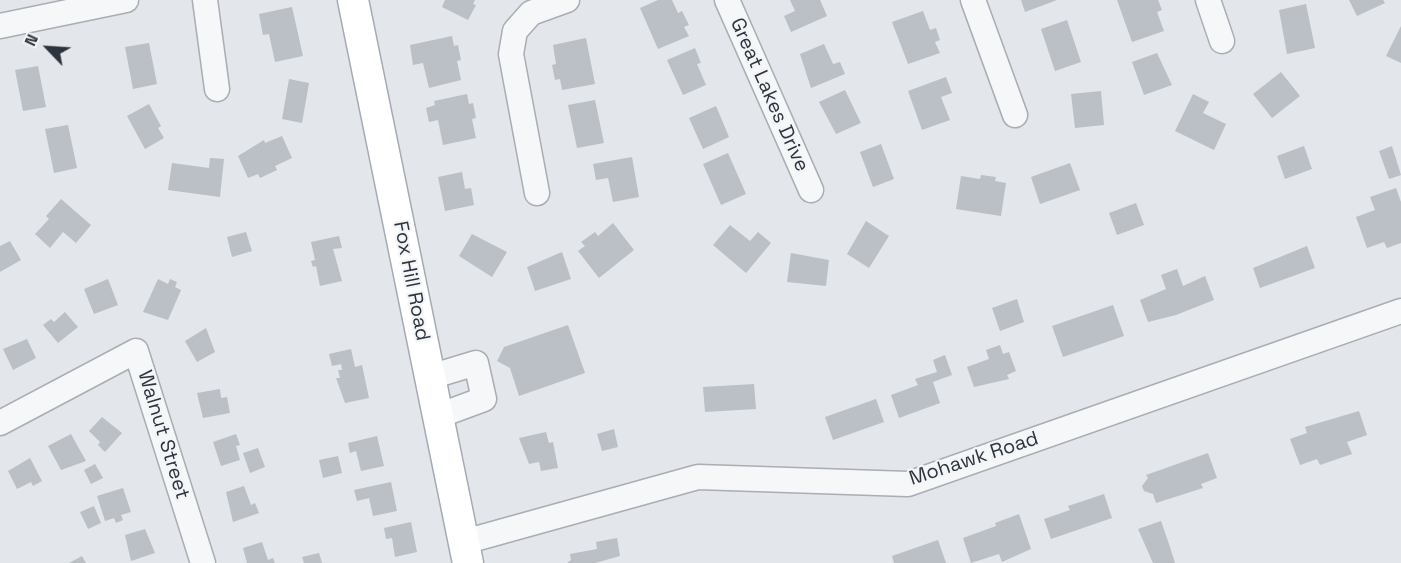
<!DOCTYPE html>
<html>
<head>
<meta charset="utf-8">
<style>
  body { margin:0 }
  #map { position:relative; width:1401px; height:563px; overflow:hidden; background:#e3e6ea; font-family:"Space Grotesk",sans-serif }
  canvas { display:block }
  .north { position:absolute; left:18px; top:18px; width:60px; height:60px; -webkit-text-stroke:4px #f3f5f7; paint-order:stroke; rotate:295deg; font-size:16px; font-weight:700; line-height:24px; text-align:center; color:#2d3440 }
  .north::after { content:''; display:block; margin:auto; width:21px; height:27px; background:#2d3440; clip-path:polygon(50% 0,100% 100%,50% 72%,0 100%) }
</style>
</head>
<body>
<div id="map">
<canvas width="1401" height="563"></canvas>
<div class="north">N</div>
</div>
<script>
const ctx = document.querySelector('canvas').getContext('2d');
ctx.lineJoin = 'round';
function paint(path, color) { ctx.fillStyle = color; ctx.fill(path, 'evenodd'); }
const shape = rows => new Path2D(rows.map(r => 'M' + r).join(''));
function stroke(path, color, width, dash) { ctx.strokeStyle = color; ctx.lineWidth = width; ctx.lineCap = dash ? 'butt' : 'round'; ctx.setLineDash(dash || []); ctx.stroke(path); }
function label(font, color, halo, rows, align = 'center') {
  ctx.font = font + ' "Space Grotesk",sans-serif'; ctx.lineWidth = 4.5; ctx.setLineDash([]); ctx.textBaseline = 'middle'; ctx.strokeStyle = halo; ctx.fillStyle = color; for (const [text, x, y, turn = 0] of rows) {
    ctx.save(); ctx.translate(x, y); ctx.rotate((+turn || 0) * Math.PI / 180); ctx.textAlign = isNaN(turn) ? turn : align; if (halo) ctx.strokeText(text, 0, 0); ctx.fillText(text, 0, 0); ctx.restore();
  }
}
paint(shape([
  [445,0,475,0,473,4,476,5,468,20,442,7],
  [658,0,672,0,678,13,682,11,689,25,684,27,689,36,658,49,640,8],
  [790,0,820,0,827,16,791,32,784,16,795,11],
  [1021,0,1057,0,1025,12],
  [1117,0,1158,0,1162,10,1157,12,1164,31,1132,42],
  [1349,0,1383,0,1385,3,1357,16],
  [1306,4,1315,48,1287,54,1279,10],
  [292,7,303,56,275,62,269,34,263,35,259,14],
  [923,11,930,30,936,28,940,40,935,42,940,53,908,64,892,22],
  [1067,20,1081,62,1055,71,1041,29],
  [1401,26,1401,63,1386,56],
  [452,36,454,46,458,45,461,60,457,61,461,80,429,88,423,63,413,65,410,45],
  [586,38,595,84,562,90,560,79,555,80,552,65,556,64,553,45],
  [149,43,157,84,133,89,125,47],
  [824,44,833,64,840,62,845,74,811,88,800,54],
  [695,48,701,63,697,64,706,85,683,95,667,60],
  [1157,53,1172,85,1144,95,1132,62],
  [38,66,46,107,23,111,15,70],
  [1281,72,1300,96,1272,118,1253,94],
  [946,77,952,93,941,97,950,120,922,130,908,91],
  [289,79,309,83,302,123,282,119],
  [845,90,861,123,836,134,819,102],
  [1101,91,1104,125,1075,128,1071,94],
  [467,94,469,104,473,103,476,118,472,119,476,138,443,145,438,120,429,122,426,108,435,105,434,101],
  [1193,94,1209,102,1203,113,1226,124,1214,150,1175,131],
  [595,100,604,143,577,148,568,105],
  [149,104,161,126,158,128,164,138,145,149,127,116],
  [716,106,729,137,703,149,689,118],
  [68,125,77,168,54,173,45,129],
  [282,136,292,158,275,166,277,170,260,178,258,174,248,178,238,156,264,140,265,143],
  [881,144,894,179,873,187,860,152],
  [1304,146,1312,169,1285,179,1277,156],
  [1392,146,1401,175,1389,179,1379,151],
  [728,153,746,194,721,205,703,164],
  [632,157,639,197,613,202,608,178,596,180,593,164],
  [210,158,224,159,220,197,168,190,172,163,209,168],
  [1070,163,1080,190,1040,204,1031,177],
  [462,172,465,189,471,188,474,205,445,211,438,177],
  [981,175,996,177,995,181,1006,183,1001,216,956,209,961,176,980,179],
  [1396,188,1401,202,1401,243,1387,248,1384,242,1367,248,1356,217,1375,210,1370,197],
  [61,199,91,225,76,243,63,232,50,248,35,234,49,219,46,216],
  [1136,203,1144,225,1117,235,1109,213],
  [866,221,889,236,869,268,847,254],
  [613,223,634,250,599,278,578,251,585,246,581,242,595,232,598,236],
  [730,225,750,241,758,232,771,243,746,273,713,245],
  [246,232,252,251,232,257,227,237],
  [472,234,507,252,492,277,459,256],
  [339,236,342,248,333,249,342,281,320,286,316,266,313,267,311,261,315,260,311,242],
  [10,241,21,260,0,272,0,246],
  [1307,246,1315,268,1260,288,1253,268],
  [562,252,571,279,535,291,527,267],
  [791,253,829,260,826,286,787,282],
  [1177,269,1183,286,1205,276,1214,300,1176,315,1148,322,1140,300,1166,289,1161,275],
  [108,279,118,305,94,314,84,289],
  [158,279,168,284,170,279,177,282,175,287,181,290,168,320,143,312],
  [1017,299,1024,322,1000,331,992,308],
  [1113,305,1124,336,1063,357,1052,326],
  [65,312,78,327,58,343,43,325,51,319,54,322],
  [568,325,585,373,519,396,510,368,497,361,504,347],
  [206,328,215,352,197,362,185,341],
  [27,339,36,358,13,370,3,349],
  [1000,345,1003,354,1009,352,1016,371,1007,375,1009,379,974,387,967,367,989,359,986,350],
  [351,349,355,367,362,365,369,398,345,403,336,378,340,378,338,370,342,370,341,364,332,366,329,354],
  [945,355,952,375,933,382,940,403,899,418,891,395,918,385,915,379,937,372,933,360],
  [754,384,756,409,705,412,703,387],
  [220,389,221,398,227,397,230,413,203,418,197,393],
  [876,399,884,422,833,440,825,417],
  [1359,411,1367,435,1347,442,1352,454,1320,465,1317,459,1300,465,1290,439,1307,433,1305,427],
  [102,417,122,433,105,452,98,445,100,442,89,431],
  [614,429,618,447,602,451,597,434],
  [546,432,549,443,553,442,558,468,541,471,539,462,529,464,519,438],
  [71,434,86,461,61,470,48,446],
  [236,434,240,445,236,446,240,460,221,466,213,442],
  [377,436,384,466,361,471,356,451,350,453,348,443],
  [258,448,265,467,250,473,243,453],
  [1208,453,1217,478,1201,484,1203,488,1156,503,1153,494,1144,491,1142,486,1148,478,1146,475],
  [338,456,342,473,323,478,319,460],
  [30,458,42,481,33,486,31,482,17,489,8,471],
  [95,464,103,478,91,484,84,470],
  [391,482,397,511,373,516,369,498,357,501,354,490],
  [244,486,251,505,255,503,259,513,233,522,226,492],
  [123,488,131,512,121,515,123,520,116,523,114,518,105,521,97,496],
  [1104,494,1112,518,1051,539,1044,519,1070,510,1068,506],
  [94,506,101,523,88,529,80,512],
  [1019,514,1031,549,1002,562,999,554,971,563,963,538,996,526,995,523],
  [1161,521,1170,547,1175,563,1153,563,1138,529],
  [411,522,417,552,395,557,392,538,386,539,384,528],
  [145,529,155,553,131,561,125,535],
  [617,538,620,556,595,563,567,563,571,560,570,554,597,549,596,542],
  [938,540,946,563,894,563,892,556],
  [262,542,268,560,273,558,275,563,247,563,243,548],
  [319,553,322,563,304,563,302,557],
  [82,556,86,563,69,563]
]), '#bbbfc6');
const minor = shape([
  [205,0,217,89],
  [727,0,811,190],
  [973,0,1015,115],
  [1208,0,1222,41],
  [0,26,126,0],
  [537,193,511,54,515,31,531,13,567,0],
  [430,377,476,363,484,399,438,416],
  [0,423,136,351,203,563],
  [464,542,698,477,908,484,1401,311]
]);
const major = shape([
  [353,0,468,563]
]);
stroke(minor, '#a9adb4', 27);
stroke(major, '#a4abb4', 33);
stroke(minor, '#f5f7f8', 24);
stroke(major, '#fff', 30);
label('20px', '#2d3440', '#f3f5f7', [
  ["Great Lakes Drive",769,95,66],
  ["Fox Hill Road",411,281,79],
  ["Walnut Street",163,435,73],
  ["Mohawk Road",974,459,-18]
]);
</script>
</body>
</html>
